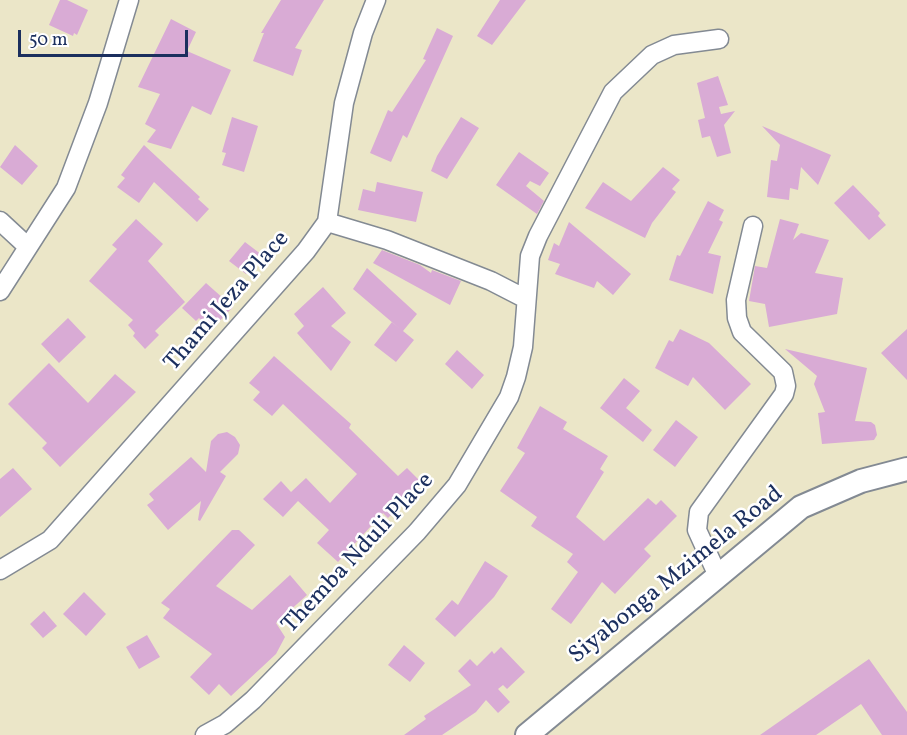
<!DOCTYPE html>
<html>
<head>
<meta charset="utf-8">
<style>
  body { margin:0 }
  #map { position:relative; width:907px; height:735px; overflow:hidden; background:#ebe6c8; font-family:Vollkorn,serif }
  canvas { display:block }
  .scale { position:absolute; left:18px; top:30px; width:170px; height:27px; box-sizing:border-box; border:3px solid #1b2f5e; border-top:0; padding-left:8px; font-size:18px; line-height:21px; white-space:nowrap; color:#1b2f5e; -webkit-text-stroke:4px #fff; paint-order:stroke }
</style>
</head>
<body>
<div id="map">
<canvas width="907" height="735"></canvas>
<div class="scale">50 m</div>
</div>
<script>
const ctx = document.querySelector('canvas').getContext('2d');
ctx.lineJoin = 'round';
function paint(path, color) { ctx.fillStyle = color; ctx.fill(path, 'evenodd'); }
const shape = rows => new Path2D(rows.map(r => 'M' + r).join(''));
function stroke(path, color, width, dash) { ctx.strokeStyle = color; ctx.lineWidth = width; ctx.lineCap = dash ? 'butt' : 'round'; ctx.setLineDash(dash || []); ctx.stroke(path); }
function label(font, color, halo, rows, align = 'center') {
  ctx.font = font + ' Vollkorn,serif'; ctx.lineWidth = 5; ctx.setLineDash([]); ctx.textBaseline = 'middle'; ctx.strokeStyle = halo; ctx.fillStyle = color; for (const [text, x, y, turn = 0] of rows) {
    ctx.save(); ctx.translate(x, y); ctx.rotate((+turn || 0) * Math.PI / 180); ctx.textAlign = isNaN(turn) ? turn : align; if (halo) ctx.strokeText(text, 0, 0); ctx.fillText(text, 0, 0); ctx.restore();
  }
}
paint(shape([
  [60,0,67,0,88,10,77,35,74,33,73,36,49,25],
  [281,0,324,0,295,48,302,50,293,76,253,61,264,33,261,33],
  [500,0,526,0,492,45,477,36],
  [171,19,196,32,187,51,231,70,211,115,192,106,171,149,147,142,156,130,145,124,160,94,138,87],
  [437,28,453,36,407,138,403,135,391,162,370,153,388,110,392,112,426,60,423,59],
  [718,76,728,105,719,107,721,114,735,111,724,125,731,153,717,157,710,136,702,138,698,120,705,118,697,83],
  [232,117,258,126,244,172,222,165,226,153,222,152],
  [461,117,479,128,447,179,431,171,437,156],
  [762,126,831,155,818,185,801,167,798,190,790,188,789,200,767,197,771,160,777,161,780,145],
  [15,145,38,166,22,185,0,167],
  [144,145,200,197,198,199,209,209,197,222,154,182,139,203,117,187,125,178,121,175],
  [519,152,549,173,540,186,530,181,526,186,544,201,537,214,496,185],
  [663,167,680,180,672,189,676,192,652,223,645,238,585,208,603,182,631,201],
  [377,182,423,192,416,222,358,210,363,189,375,192],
  [853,185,880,213,878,216,886,225,869,240,834,203],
  [708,201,724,210,719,220,723,222,708,253,721,256,713,294,669,280,677,255,680,256],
  [136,219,163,244,148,261,185,302,155,331,159,335,145,349,133,336,135,333,128,325,133,320,89,281,117,249,112,245],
  [780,219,799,224,793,240,801,233,829,240,815,273,843,278,837,314,769,327,765,304,749,301,755,266,767,268],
  [569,222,631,274,613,295,597,281,594,288,555,274,560,264,548,260,554,243,559,246],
  [245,242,262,255,246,274,229,261],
  [382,250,420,265,431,273,432,270,461,281,450,305,373,263],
  [367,268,417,314,403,331,414,340,396,362,374,345,392,322,400,329,353,289],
  [206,283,233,307,211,330,199,318,196,321,182,308],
  [323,287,346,313,331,326,351,342,331,371,297,333,304,326,294,314],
  [68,318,86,337,59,363,41,344],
  [680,329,709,343,751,384,725,410,693,377,688,386,655,368,669,340,673,342],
  [907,329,907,380,881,353],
  [785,349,867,368,855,421,871,422,875,425,877,435,874,440,822,444,818,413,825,412,814,384,817,376],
  [457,350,484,375,472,389,445,364],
  [274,356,351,424,349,428,398,476,407,468,422,483,388,518,383,513,338,562,317,543,329,530,298,501,283,517,263,499,281,481,291,492,306,478,330,503,357,474,283,404,272,416,253,400,260,392,249,383],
  [49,363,88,403,115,374,136,392,60,467,42,448,47,443,8,404],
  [624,378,640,391,626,408,652,430,643,442,600,408],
  [540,406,567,422,563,429,608,456,600,469,604,472,576,517,604,541,648,498,656,505,661,500,677,516,644,549,651,556,615,594,602,582,571,624,551,609,578,572,567,562,573,554,531,526,537,517,500,491,525,453,517,448],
  [676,420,698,437,675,467,653,450],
  [227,432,235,437,240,445,238,454,220,472,226,476,200,521,198,520,201,501,168,530,147,505,154,500,149,494,191,457,206,472,211,441,218,434],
  [13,468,32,489,0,517,0,479],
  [232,530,239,530,255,545,216,586,252,610,290,575,307,595,276,623,285,637,276,654,231,696,219,684,209,695,190,677,212,654,163,618,170,609,161,603],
  [485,561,508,576,494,597,455,637,435,619,452,600,458,605],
  [84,592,106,614,86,636,63,614],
  [44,611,57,626,43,638,30,624],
  [147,635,160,657,139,669,126,647],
  [404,645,425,663,410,682,388,665],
  [501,647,525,672,507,689,503,685,498,689,510,702,498,713,486,700,476,712,442,735,404,735,426,719,424,716,471,685,458,671,470,659,477,666,492,651,494,654],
  [869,659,907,712,907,735,882,735,861,704,816,735,760,735]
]), '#d9abd5');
const minor = shape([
  [0,221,27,246],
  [327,222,387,240,491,281,526,299],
  [0,291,66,188,98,103,129,0],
  [0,570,50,540,306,251,327,222,344,103,363,33,376,0],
  [718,576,697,530,699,512,784,394,786,386,783,372,742,332,737,318,736,300,753,226],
  [205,735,225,724,253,700,417,532,457,485,509,397,516,377,523,347,530,256,538,236,613,92,652,55,674,45,719,39]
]);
const tertiary = shape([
  [527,735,801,507,861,481,907,469]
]);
stroke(minor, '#838a93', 21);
stroke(tertiary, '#838a93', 26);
stroke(minor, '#fff', 18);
stroke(tertiary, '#fff', 22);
label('24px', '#1b2f5e', '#fff', [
  ["Thami Jeza Place",228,302,-49],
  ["Themba Nduli Place",359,554,-47],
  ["Siyabonga Mzimela Road",677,576,-39]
]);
</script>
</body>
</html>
